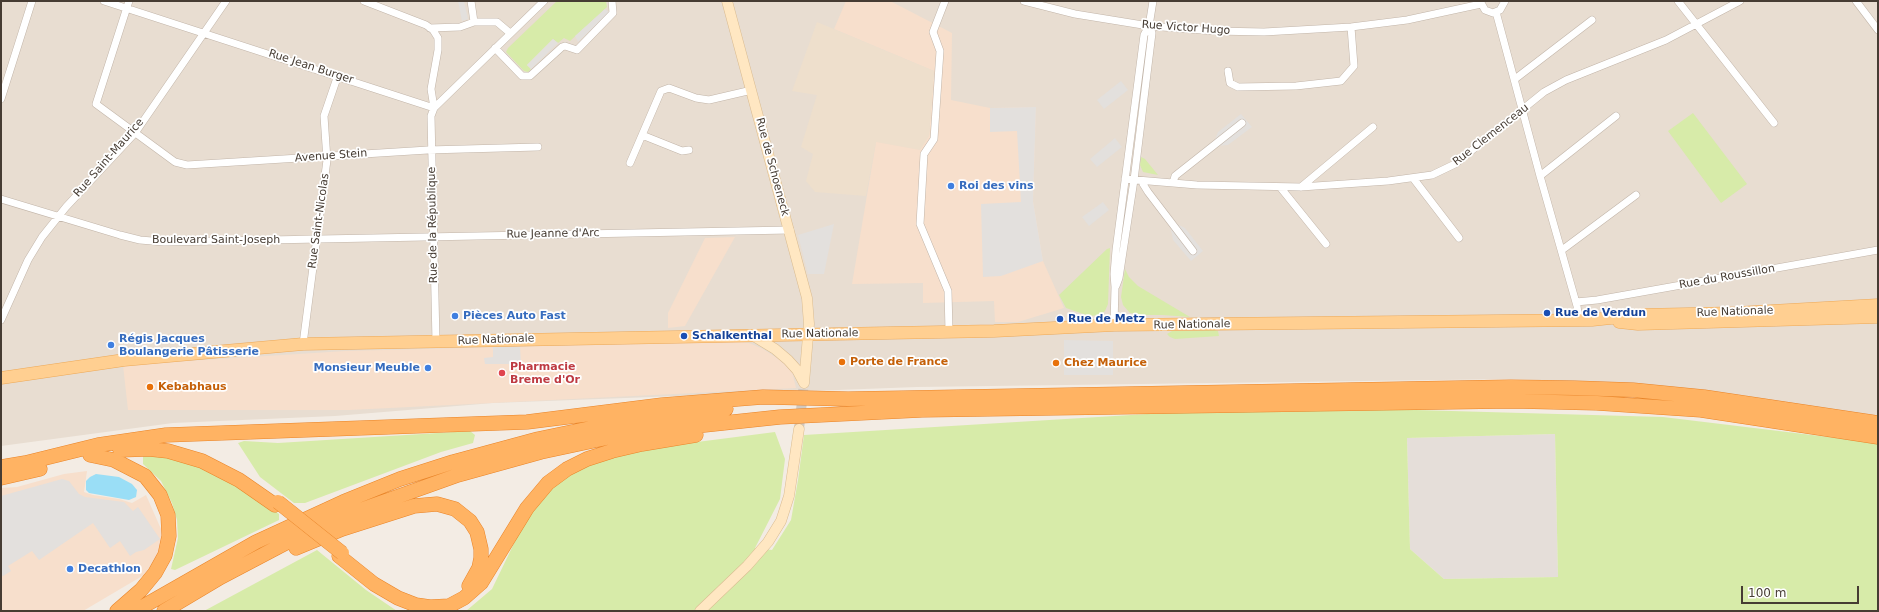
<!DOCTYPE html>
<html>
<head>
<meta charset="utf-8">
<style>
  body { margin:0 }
  #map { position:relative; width:1879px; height:612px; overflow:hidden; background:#f3ece4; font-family:"DejaVu Sans",sans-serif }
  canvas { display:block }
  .frame { position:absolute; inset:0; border:2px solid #463c33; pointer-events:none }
  .scale { position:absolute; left:1741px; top:586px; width:118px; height:18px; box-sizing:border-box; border:2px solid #463c33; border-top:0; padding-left:5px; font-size:12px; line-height:14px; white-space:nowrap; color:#463c33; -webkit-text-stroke:3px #fff; paint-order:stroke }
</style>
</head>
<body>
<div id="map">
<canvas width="1879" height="612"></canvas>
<div class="frame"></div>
<div class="scale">100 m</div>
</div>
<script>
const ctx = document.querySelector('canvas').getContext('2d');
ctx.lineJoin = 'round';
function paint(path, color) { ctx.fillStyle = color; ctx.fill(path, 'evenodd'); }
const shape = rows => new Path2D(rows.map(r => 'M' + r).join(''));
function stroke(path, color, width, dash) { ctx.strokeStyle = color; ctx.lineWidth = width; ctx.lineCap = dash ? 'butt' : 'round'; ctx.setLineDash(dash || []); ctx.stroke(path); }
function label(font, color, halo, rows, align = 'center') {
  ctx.font = font + ' "DejaVu Sans",sans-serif'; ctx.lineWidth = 3.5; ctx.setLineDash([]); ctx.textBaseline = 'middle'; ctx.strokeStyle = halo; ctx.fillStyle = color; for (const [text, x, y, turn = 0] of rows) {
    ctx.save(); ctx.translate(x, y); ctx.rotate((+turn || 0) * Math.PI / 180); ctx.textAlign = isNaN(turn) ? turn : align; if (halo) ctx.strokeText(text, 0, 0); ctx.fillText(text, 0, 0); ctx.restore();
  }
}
paint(shape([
  [1,1,1878,1,1878,419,1747,396,1634,384,1513,379,917,387,493,403,335,416,173,423,1,446]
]), '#e8ddd1');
paint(shape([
  [846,1,890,1,952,33,951,100,990,108,1036,107,1033,201,1043,261,1064,308,1018,322,995,322,994,301,923,303,923,283,852,284,876,142,929,136,934,71,834,29],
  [735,237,685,326,668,328,668,313,705,238],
  [735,341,749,343,763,349,780,360,792,371,796,388,349,410,128,410,123,365,346,351],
  [87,471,84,492,93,495,119,499,132,503,146,495,161,529,162,541,155,561,144,575,83,611,1,611,1,488,17,487,64,474]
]), '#f7dfcc');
paint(shape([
  [1555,434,1558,577,1444,579,1410,549,1407,438]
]), '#e5ded9');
paint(shape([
  [817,22,934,71,929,136,920,150,876,142,866,196,815,192,806,181,813,154,801,147,817,95,792,91]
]), '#eedfcc');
paint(shape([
  [557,1,606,1,607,7,570,41,564,38,558,43,553,39,527,65,531,69,528,72,524,71,506,52,508,48],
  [1693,113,1747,184,1721,203,1668,131],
  [1141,157,1145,159,1158,175,1143,172,1140,165],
  [1110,248,1108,304,1105,311,1100,315,1089,316,1066,308,1059,295,1107,249],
  [1125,269,1129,277,1138,286,1190,317,1162,315,1141,315,1130,313,1123,305,1121,297],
  [1214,330,1218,331,1219,336,1175,339,1170,337,1167,334,1172,331],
  [1229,409,1381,409,1663,417,1878,443,1878,611,466,611,492,589,520,531,539,496,579,467,627,451,775,432,785,459,780,499,755,548,772,550,791,520,798,480,804,435],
  [1555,434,1558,577,1444,579,1410,549,1407,438],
  [470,431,475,435,473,443,441,452,305,503,294,503,260,477,238,443,244,441,278,443],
  [143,455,171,457,194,463,262,500,279,514,279,520,175,570,171,569,178,538,177,520,172,503,161,481,143,464],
  [317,550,366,590,397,611,204,611]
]), '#d7eba9');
paint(shape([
  [458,1,464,1,468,19,462,21],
  [605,9,609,12,578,42,575,36],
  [553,39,558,43,531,69,527,65],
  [1121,81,1128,90,1104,109,1097,100],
  [1036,107,1033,201,1043,261,1001,276,983,277,981,204,1021,202,1017,131,990,132,990,108],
  [1241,114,1252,127,1228,145,1217,146,1214,142,1218,132],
  [1115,138,1122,147,1097,167,1090,159],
  [1103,202,1109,210,1089,226,1082,217],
  [1173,222,1185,228,1203,251,1191,261,1173,240,1170,225],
  [834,224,824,274,808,274,798,235],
  [1064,340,1113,341,1113,375,1064,375],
  [493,347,520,347,521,364,485,364,484,358,493,357],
  [62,479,69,481,79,494,85,497,124,502,133,511,138,507,160,539,144,550,136,552,130,556,120,541,110,548,93,523,39,560,32,551,8,566,11,571,3,576,1,575,1,496]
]), '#e3e0dd');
paint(shape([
  [96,474,119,477,132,484,137,490,136,497,129,500,89,493,86,490,86,481,90,477]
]), '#9adef6');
stroke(shape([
  [799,429,804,383]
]), '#d0c9c1', 10, [10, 5]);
const minor = shape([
  [104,1,434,108,544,1],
  [129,1,96,104,175,162,187,165,428,150,538,147],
  [364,1,426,25,433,30,438,38,438,50,431,89,434,108,431,116,436,342],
  [945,1,933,32,940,51,934,139,924,154,920,224,948,291,949,331],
  [1024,1,1075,14,1149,26,1215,31,1264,32,1351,27,1407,20,1481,4],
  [1480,1,1485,10,1493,13,1500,10,1505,1],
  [1678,1,1774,123],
  [1856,1,1878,30],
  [1496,12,1540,176,1577,306,1579,320],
  [474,22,497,22,510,33],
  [430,28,460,27,474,22,471,1],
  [495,48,522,76,530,76,562,47,565,46,577,50,613,13,612,1],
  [1228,71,1230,83,1238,87,1296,86,1341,81,1354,66,1351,27],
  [1515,79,1592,20],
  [1,99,32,1],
  [642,135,682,151,689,150],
  [630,163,661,91,669,88,696,98,709,100,752,90],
  [1540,176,1616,116],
  [1413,178,1459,238],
  [1125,179,1197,185,1301,187,1388,181,1432,175,1455,164,1544,92,1566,80,1666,40,1740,1],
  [1144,181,1143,184,1148,192,1193,251],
  [1173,183,1175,176,1242,123],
  [1280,187,1326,244],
  [1301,187,1373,127],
  [1,199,120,235,140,240,164,242,790,230],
  [1562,250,1636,195],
  [1116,286,1119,278,1134,180,1152,33,1149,26],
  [1576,302,1597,300,1878,250],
  [1,320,28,260,42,237,66,207,135,133,226,1],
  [1114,325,1115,287,1114,274,1116,250,1144,35,1149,26,1153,1],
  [303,344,327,160,324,116,338,75]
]);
const secondary = shape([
  [727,1,807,298,809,324,804,383],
  [752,335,775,349,788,360,797,370,804,383],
  [700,611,747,566,768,542,781,521,789,496,799,429]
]);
const primary = shape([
  [1619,322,1638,324,1878,317],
  [1,378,124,360,303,344,994,331,1114,325,1592,320,1638,315,1736,313,1878,305]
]);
const motorway = shape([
  [120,450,149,449,168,451,202,461,239,480,275,505],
  [90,455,114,460,145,476,160,495,168,515,169,536,165,555,155,573,141,590,117,611],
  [1,467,25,463,98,445,166,435,527,422,662,405,763,397,848,399,1511,387,1575,388,1633,390,1704,397,1878,423],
  [1,478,40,469],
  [296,548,342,529,414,506,437,504,455,509,470,521,477,532,481,549,481,558,479,568,469,586],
  [339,556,374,584,398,598,416,605,430,607,449,606,464,598,481,583,527,508,548,483,567,469,587,459,612,451,642,444,696,435],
  [135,611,256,542,343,502,400,479,453,462,538,439,629,420,726,409],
  [164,611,221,577,297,537,349,514,458,475,541,452,630,433,780,417,922,410,1513,401,1597,403,1701,410,1878,437]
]);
stroke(minor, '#c2b5a9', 8);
stroke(secondary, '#dabc91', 11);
stroke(primary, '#eda958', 13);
stroke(motorway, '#e98428', 15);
stroke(minor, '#fff', 7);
stroke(secondary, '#ffe7c2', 10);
stroke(primary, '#ffcf91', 12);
stroke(motorway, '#ffb363', 14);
const motorwayBridge = shape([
  [278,502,342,553]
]);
stroke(motorwayBridge, '#e98428', 15, []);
stroke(motorwayBridge, '#ffb363', 14);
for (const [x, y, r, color] of [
  [951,186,4,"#3f7fe0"],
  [1547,313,4,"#1a4fb4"],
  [455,316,4,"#3f7fe0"],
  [1060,319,4,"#1a4fb4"],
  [684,336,4,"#1a4fb4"],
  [111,345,4,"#3f7fe0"],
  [842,362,4,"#e8710a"],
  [1056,363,4,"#e8710a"],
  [428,368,4,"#3f7fe0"],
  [502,373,4,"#e0444e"],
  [150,387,4,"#e8710a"],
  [70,569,4,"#3f7fe0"]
]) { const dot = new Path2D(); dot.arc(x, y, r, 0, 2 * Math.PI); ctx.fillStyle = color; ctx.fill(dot); stroke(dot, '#fff', 1.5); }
label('11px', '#463c33', '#fff', [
  ["Rue Victor Hugo",1186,28,4],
  ["Rue Jean Burger",311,67,18],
  ["Rue Clemenceau",1491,135,-38],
  ["Avenue Stein",331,156,-4],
  ["Rue Saint-Maurice",109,158,-49],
  ["Rue de Schoeneck",772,167,75],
  ["Rue Saint-Nicolas",319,221,-82],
  ["Rue de la République",433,225,-91],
  ["Rue Jeanne d'Arc",553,234,-1],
  ["Boulevard Saint-Joseph",216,240],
  ["Rue du Roussillon",1727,277,-10],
  ["Rue Nationale",1735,312,-2],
  ["Rue Nationale",1192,325,-1],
  ["Rue Nationale",820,334,-1],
  ["Rue Nationale",496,340,-2]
]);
label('bold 11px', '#366cbe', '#fff', [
  ["Roi des vins",959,186],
  ["Pièces Auto Fast",463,316],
  ["Régis Jacques",119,339],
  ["Boulangerie Pâtisserie",119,352],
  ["Monsieur Meuble",420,368,"right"],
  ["Decathlon",78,569]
], 'left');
label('bold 11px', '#164399', '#fff', [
  ["Rue de Verdun",1555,313],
  ["Rue de Metz",1068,319],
  ["Schalkenthal",692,336]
], 'left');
label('bold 11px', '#c56008', '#fff', [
  ["Porte de France",850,362],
  ["Chez Maurice",1064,363],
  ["Kebabhaus",158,387]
], 'left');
label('bold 11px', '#be3a42', '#fff', [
  ["Pharmacie",510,367],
  ["Breme d'Or",510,380]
], 'left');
</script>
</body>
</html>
